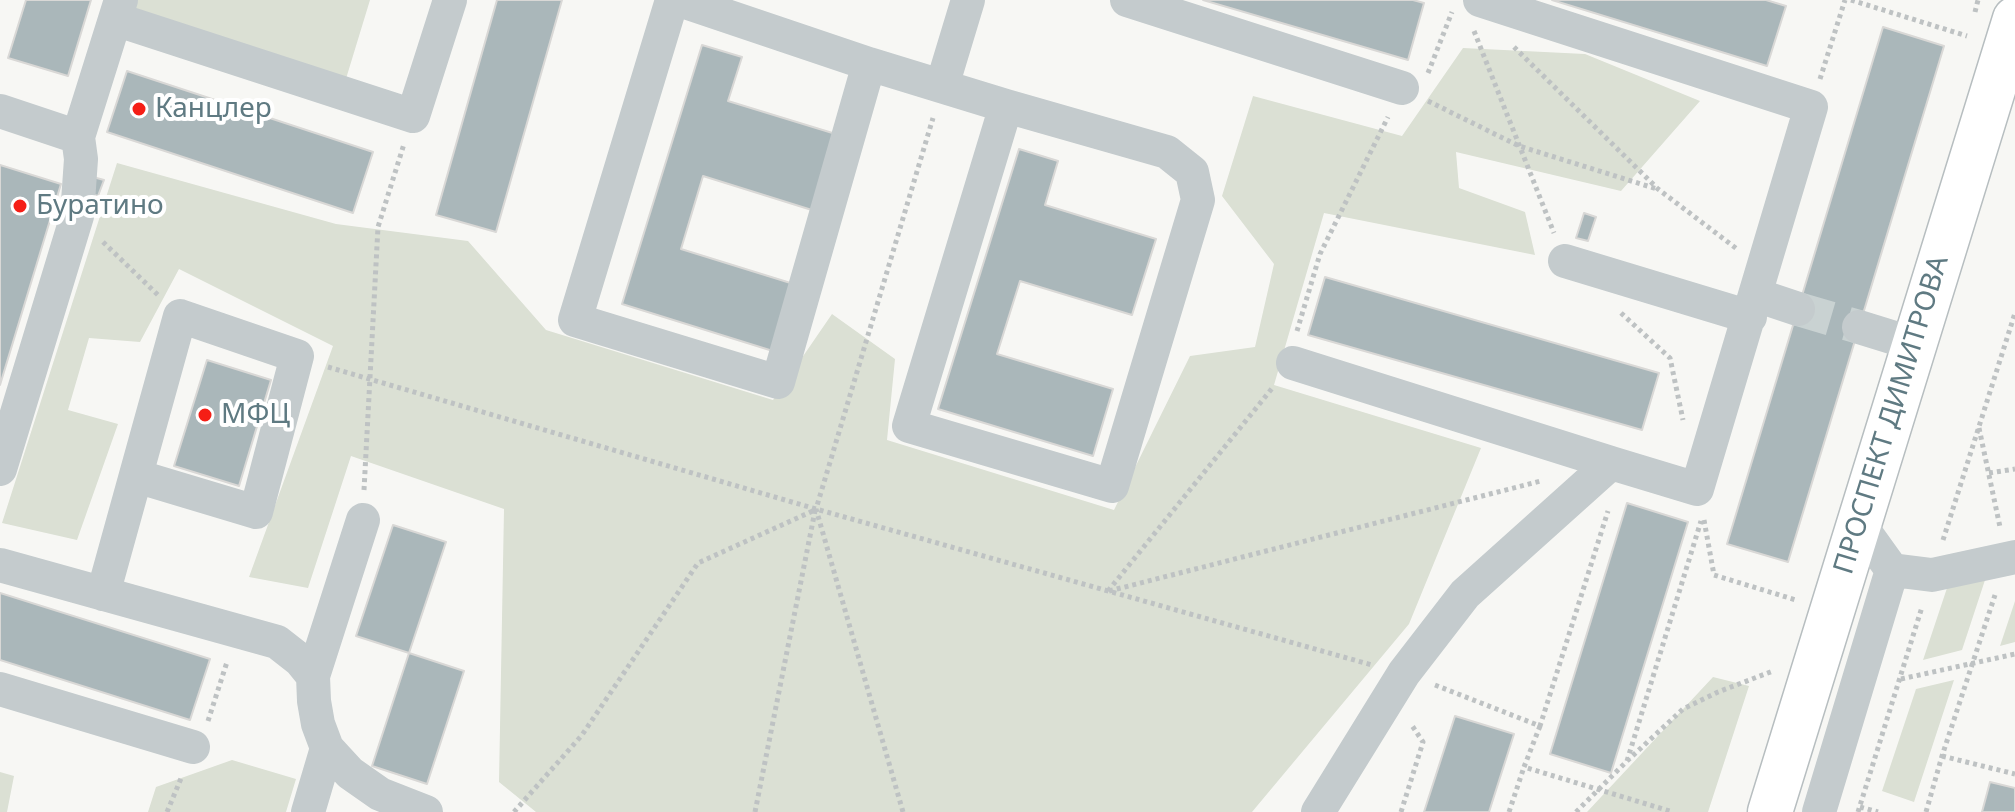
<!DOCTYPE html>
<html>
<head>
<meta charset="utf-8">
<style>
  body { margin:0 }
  canvas { display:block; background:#f7f7f4 }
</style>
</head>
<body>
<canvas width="2015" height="812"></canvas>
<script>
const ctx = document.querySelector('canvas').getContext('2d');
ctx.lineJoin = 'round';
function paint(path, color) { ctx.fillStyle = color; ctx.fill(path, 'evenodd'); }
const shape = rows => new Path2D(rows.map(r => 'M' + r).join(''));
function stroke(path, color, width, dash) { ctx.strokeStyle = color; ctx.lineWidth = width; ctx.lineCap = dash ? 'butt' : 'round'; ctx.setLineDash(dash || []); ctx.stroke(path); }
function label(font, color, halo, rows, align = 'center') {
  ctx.font = font + ' "Noto Sans",sans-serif'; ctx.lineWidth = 8; ctx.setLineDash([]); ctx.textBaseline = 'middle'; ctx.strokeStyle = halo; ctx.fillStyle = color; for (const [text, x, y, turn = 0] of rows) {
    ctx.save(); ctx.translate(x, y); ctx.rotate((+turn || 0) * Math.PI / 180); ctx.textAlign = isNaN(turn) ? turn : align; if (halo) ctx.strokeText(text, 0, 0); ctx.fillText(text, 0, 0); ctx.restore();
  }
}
paint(shape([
  [128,0,370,0,345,82,124,13],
  [1463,48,1585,54,1700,101,1621,191,1456,152,1459,188,1525,212,1535,255,1324,213,1274,385,1481,448,1409,624,1252,812,536,812,499,782,504,509,351,456,308,588,249,577,333,346,179,269,140,342,89,338,68,410,118,424,77,540,2,523,117,163,336,224,468,241,546,330,773,400,832,314,895,359,887,440,1114,510,1190,356,1255,347,1274,264,1222,196,1253,96,1402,136],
  [1986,577,1962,650,1923,660,1948,585],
  [2015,601,2015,642,2000,646],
  [1713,677,1749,686,1708,812,1587,812],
  [1954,680,1914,802,1882,791,1916,689],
  [232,760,296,779,286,812,148,812,156,787],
  [0,772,14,776,7,812,0,812]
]), '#dbe0d4');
const building = shape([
  [26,0,91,0,68,76,8,58,26,0],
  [497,0,562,0,496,232,436,215,497,0],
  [1203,0,1413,0,1424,3,1408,60,1203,0],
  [1552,0,1766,0,1786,6,1767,66,1552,0],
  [1883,27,1944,46,1788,562,1727,544,1883,27],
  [702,45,742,57,728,101,839,135,815,211,703,176,681,249,797,285,776,352,622,304,702,45],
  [127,71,373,152,353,213,107,132,127,71],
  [1019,149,1058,161,1045,205,1156,239,1132,315,1020,281,997,354,1113,389,1093,456,938,409,1019,149],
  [0,165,61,184,0,385,0,165],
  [93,177,104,180,98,196,88,193,93,177],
  [1584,213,1596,217,1588,241,1576,238,1584,213],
  [1325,277,1659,373,1642,430,1308,335,1325,277],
  [207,360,271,380,239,486,174,466,207,360],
  [1627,503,1688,522,1611,773,1550,754,1627,503],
  [393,525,446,542,409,653,356,636,393,525],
  [0,593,210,659,190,720,0,660,0,593],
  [409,653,464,671,427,784,372,766,409,653],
  [1455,716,1514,734,1489,812,1424,812,1455,716],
  [1990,782,2015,788,2015,812,1982,812,1990,782]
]);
paint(building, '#aab7ba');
stroke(building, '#d9d8d6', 2);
stroke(shape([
  [1798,309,1859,327]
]), '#c9d2d2', 34, [34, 17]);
const major = shape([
  [1770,812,2015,19]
]);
stroke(major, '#b7bec0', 47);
stroke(shape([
  [1851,0,1967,36],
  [1975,12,1978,0],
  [1474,31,1554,233],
  [1514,47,1658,189,1737,249],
  [1428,73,1452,12],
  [1820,79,1845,0],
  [1428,101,1519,146,1657,189],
  [103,242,159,296],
  [1621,313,1670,358,1683,420],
  [1297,331,1320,254,1388,117],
  [328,367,816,509,1372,665],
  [1979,428,2000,527],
  [1989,473,2015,469],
  [364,490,378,227,404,144],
  [1704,520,1714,575,1796,600],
  [1943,540,2015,313],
  [1108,591,1274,386],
  [1109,591,1541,481],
  [1901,679,2015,654],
  [1435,685,1540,726,1608,511],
  [208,721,227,662],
  [1540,726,1524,767,1673,812],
  [1942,756,2015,774],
  [1627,761,1701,521],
  [1860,807,1878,812],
  [167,812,182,776],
  [514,812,582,735,698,563,815,510],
  [755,812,815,511],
  [903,812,816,509,933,118],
  [1401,812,1423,742,1411,724],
  [1509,812,1524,767],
  [1576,812,1627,761,1683,709,1718,692,1773,671],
  [1858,812,1922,607],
  [1926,812,1942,756,1995,595]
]), '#bec2c3', 5, [4, 4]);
stroke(shape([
  [672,0,575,320,778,382,869,64],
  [679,0,869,64,1006,106,1167,152,1192,172,1198,200,1112,486,909,426,1006,106],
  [1127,0,1402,88],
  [115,19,413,116,450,0],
  [942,86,968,0],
  [0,111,78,137],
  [1565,261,1750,317],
  [1756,295,1798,309],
  [1859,327,1914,344],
  [1293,363,1611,463],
  [0,469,77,216,81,159,78,137,121,0],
  [0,565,277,642,300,660,313,676,314,701,318,724,327,748,350,773,380,794,426,812],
  [1892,570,1932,575,2015,557],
  [103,594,180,316,297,356,256,512,136,476],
  [313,676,363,520],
  [0,689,193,747],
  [308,812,327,748],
  [1318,812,1404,673,1465,594,1611,463,1697,489,1811,107,1480,0],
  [1819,812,1892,570,1859,524]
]), '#c4cbcd', 34);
stroke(major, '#fff', 44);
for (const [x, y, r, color] of [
  [139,109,8,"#f51e16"],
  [20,206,8,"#f51e16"],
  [205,415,8,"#f51e16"]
]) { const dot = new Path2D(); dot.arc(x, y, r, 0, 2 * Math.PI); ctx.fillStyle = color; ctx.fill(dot); stroke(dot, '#fff', 3); }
label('28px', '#5f7a82', '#fff', [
  ["Канцлер",155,109],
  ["Буратино",36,206],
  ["МФЦ",221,415]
], 'left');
label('28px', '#5f7a82', '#fff', [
  ["ПРОСПЕКТ ДИМИТРОВА",1892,415,-73]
]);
</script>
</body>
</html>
